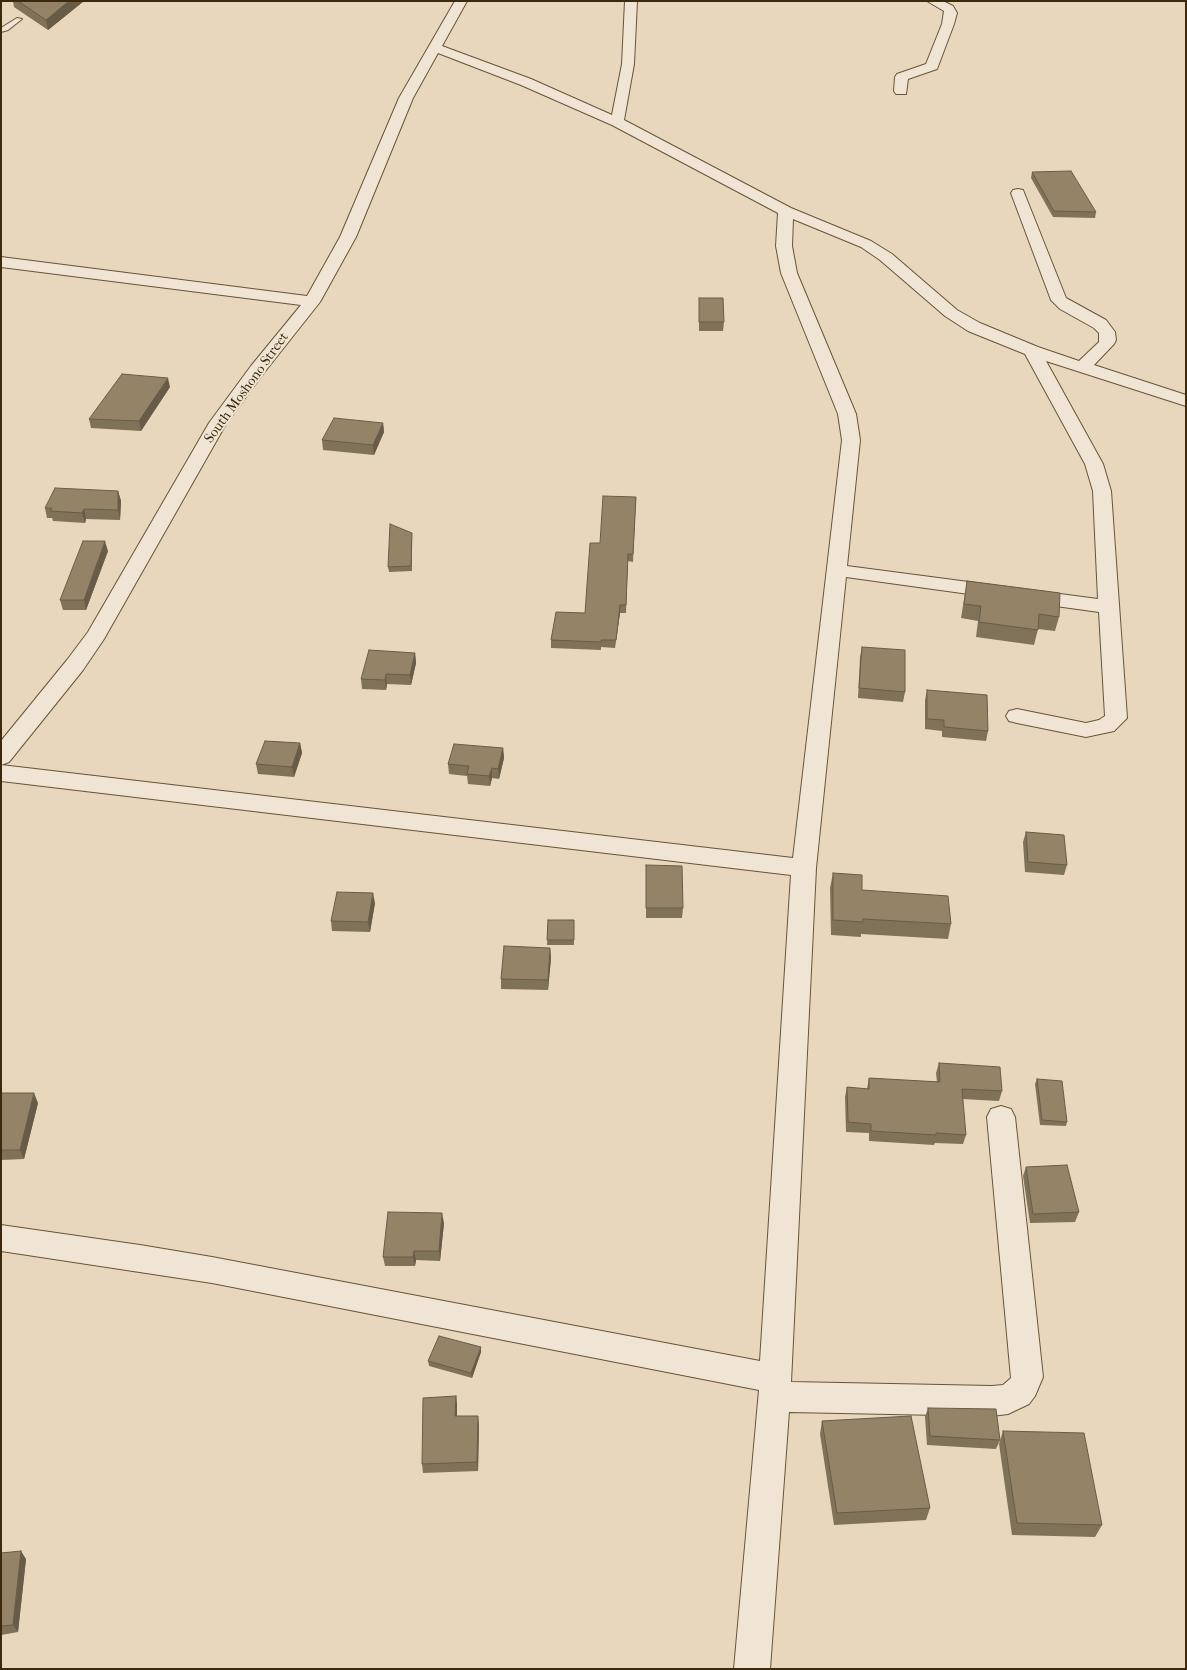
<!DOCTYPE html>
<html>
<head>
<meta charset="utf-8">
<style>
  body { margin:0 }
  #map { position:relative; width:1187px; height:1670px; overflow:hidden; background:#e8d7bd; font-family:"IM FELL French Canon",serif }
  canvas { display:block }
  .frame { position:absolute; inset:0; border:2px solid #3c290b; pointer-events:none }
</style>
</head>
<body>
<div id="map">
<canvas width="1187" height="1670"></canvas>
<div class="frame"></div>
</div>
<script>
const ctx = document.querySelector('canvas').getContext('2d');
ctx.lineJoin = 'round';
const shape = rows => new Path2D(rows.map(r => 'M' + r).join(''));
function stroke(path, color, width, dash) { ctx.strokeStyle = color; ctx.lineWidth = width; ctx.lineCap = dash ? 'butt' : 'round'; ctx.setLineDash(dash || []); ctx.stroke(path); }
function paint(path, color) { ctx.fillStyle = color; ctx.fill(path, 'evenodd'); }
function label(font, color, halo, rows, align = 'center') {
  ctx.font = font + ' "IM FELL French Canon",serif'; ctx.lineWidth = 4; ctx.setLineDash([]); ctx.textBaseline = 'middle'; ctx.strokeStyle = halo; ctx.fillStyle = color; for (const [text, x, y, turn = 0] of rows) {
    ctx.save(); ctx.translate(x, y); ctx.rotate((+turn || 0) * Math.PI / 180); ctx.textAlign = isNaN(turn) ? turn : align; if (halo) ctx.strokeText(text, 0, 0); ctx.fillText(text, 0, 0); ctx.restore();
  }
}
const service = shape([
  [17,18,22,19,8,30,1,32,1,28,17,18]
]);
const minor = shape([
  [455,1,467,1,442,46,531,79,612,115,622,64,625,1,637,1,634,64,624,120,791,208,871,241,892,254,957,310,980,323,1038,347,1079,361,1099,342,1099,333,1094,328,1060,309,1051,300,1011,193,1013,190,1018,189,1023,190,1066,298,1106,320,1115,332,1116,340,1114,344,1094,365,1186,395,1186,406,1046,361,1103,464,1111,491,1127,718,1114,731,1086,737,1017,723,1009,721,1006,716,1009,711,1017,709,1086,723,1099,720,1105,716,1099,612,846,577,816,868,791,1382,992,1386,1003,1385,1011,1378,987,1117,991,1109,1001,1106,1011,1109,1015,1117,1043,1377,1035,1396,1029,1404,1008,1414,992,1416,789,1412,770,1669,734,1669,759,1390,212,1283,1,1251,1,1225,140,1245,212,1257,760,1361,791,875,1,781,1,765,793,858,842,440,838,414,781,273,776,246,778,213,612,125,521,85,438,53,413,98,356,237,320,302,263,374,226,424,104,639,83,670,9,762,1,765,1,741,67,660,88,632,209,423,251,366,301,305,1,267,1,257,307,296,340,237,399,98,455,1],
  [793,219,861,247,880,260,945,316,968,331,1025,354,1085,464,1093,491,1098,599,847,566,860,440,856,414,797,273,792,246,793,219],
  [927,1,943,1,953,6,957,13,954,24,937,69,908,79,906,94,896,94,894,91,895,77,897,74,926,64,942,24,944,11,927,1]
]);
stroke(service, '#675438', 2);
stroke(minor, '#675438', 2);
paint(service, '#f0e5d4');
paint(minor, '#f0e5d4');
paint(shape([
  [13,1,84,1,48,30,14,7],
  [1032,172,1096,212,1095,218,1053,217,1031,178],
  [699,298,724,322,723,331,699,331],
  [170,387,141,431,91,428,89,419],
  [383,423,384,432,374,455,323,450,322,440],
  [118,491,121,501,120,520,86,519,85,523,53,521,52,518,47,518,45,508],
  [636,497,633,562,628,561,626,613,620,613,615,648,601,647,601,650,551,648,551,640,585,613,600,543],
  [412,538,412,571,389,572,388,567],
  [108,551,86,610,63,610,60,600],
  [967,581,1059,617,1055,631,1038,629,1034,645,976,637,978,621,961,618],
  [862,647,905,692,903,702,858,698,860,657],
  [415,653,416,663,411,685,387,684,386,690,362,689,361,679],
  [927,690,988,731,986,741,942,737,942,731,925,729,925,700],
  [300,743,302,753,294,777,258,774,256,764],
  [503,748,504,758,499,779,492,778,490,786,468,784,467,776,449,774,448,764],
  [1026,832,1067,865,1064,875,1025,872,1023,842],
  [646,865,683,908,682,918,646,918],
  [833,873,862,890,951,924,948,939,861,934,861,937,831,935,830,888],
  [375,903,370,932,332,931,331,921],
  [548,920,574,920,574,945,547,945],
  [550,948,551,958,548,990,501,989,501,979],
  [939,1063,1002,1091,999,1101,962,1099,966,1135,963,1144,935,1143,934,1145,869,1141,869,1133,846,1132,845,1097,847,1087,867,1089,869,1078,937,1082,936,1073],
  [1037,1079,1067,1122,1066,1126,1040,1125,1035,1084],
  [1,1093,38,1103,24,1159,1,1160],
  [1026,1167,1079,1212,1075,1222,1030,1223,1023,1176],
  [444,1223,440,1261,416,1260,415,1266,385,1266,383,1257],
  [481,1352,472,1378,429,1366,428,1361],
  [456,1396,457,1405,457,1416,479,1424,478,1471,423,1473,422,1464],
  [928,1408,1000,1440,996,1449,927,1445,925,1417],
  [822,1421,930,1508,926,1520,834,1525,820,1434],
  [1003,1431,1102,1525,1095,1537,1012,1535,999,1444],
  [1,1553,26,1559,18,1632,1,1635]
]), '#807159');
paint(shape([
  [69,1,84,1,48,30,46,20],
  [168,378,170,387,141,431,139,421],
  [383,423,384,432,374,455,373,445],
  [118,491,121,501,120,520,118,510],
  [84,509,86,519,85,523,82,513],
  [105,541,108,551,86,610,84,600],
  [620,605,620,613,615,648,616,640],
  [415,653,416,663,411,685,410,675],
  [386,674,387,684,386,690,385,680],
  [300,743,302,753,294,777,292,767],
  [503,748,504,758,499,779,498,769],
  [492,768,492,778,490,786,489,776],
  [373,893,375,903,370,932,368,922],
  [550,948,551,958,548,990,548,980],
  [34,1093,38,1103,24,1159,20,1150],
  [442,1213,444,1223,440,1261,439,1251],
  [414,1251,416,1260,415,1266,413,1257],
  [481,1347,481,1352,472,1378,471,1373],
  [456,1396,457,1405,457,1425,455,1416],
  [478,1416,479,1424,478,1471,477,1462],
  [21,1551,26,1559,18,1632,13,1625]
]), '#685c49');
const building = shape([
  [18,1,69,1,46,20,18,1],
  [1071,171,1096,212,1054,211,1032,172,1071,171],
  [699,298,723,298,724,322,699,322,699,298],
  [122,374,168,378,139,421,89,419,122,374],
  [334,418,383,423,373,445,322,440,334,418],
  [55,488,118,491,118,510,84,509,82,513,50,511,52,508,45,508,55,488],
  [603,496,636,497,633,554,628,554,626,605,620,605,616,640,601,640,601,642,551,640,556,612,585,613,590,543,600,543,603,496],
  [390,524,412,533,411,566,388,567,390,524],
  [83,541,105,541,84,600,60,600,83,541],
  [967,581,1060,593,1059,617,1039,614,1038,630,979,622,981,606,964,604,967,581],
  [862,647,905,650,905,692,859,688,862,647],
  [369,650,415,653,410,675,386,674,385,680,361,679,369,650],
  [927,690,987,695,988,731,944,727,944,720,927,719,927,690],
  [265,741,300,743,292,767,256,764,265,741],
  [454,744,503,748,498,769,492,768,489,776,467,774,469,766,448,764,454,744],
  [1026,832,1064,835,1067,865,1028,862,1026,832],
  [646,865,682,866,683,908,646,908,646,865],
  [833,873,862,875,862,890,948,896,951,924,863,919,863,922,833,920,833,873],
  [337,892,373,893,368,922,331,921,337,892],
  [548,920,574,920,574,940,547,940,548,920],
  [504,946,550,948,548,980,501,979,504,946],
  [939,1063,1000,1067,1002,1091,962,1089,966,1135,936,1133,936,1135,871,1131,871,1124,848,1122,847,1087,869,1089,869,1078,940,1082,939,1063],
  [1037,1079,1062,1081,1067,1122,1042,1120,1037,1079],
  [1,1093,34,1093,20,1150,1,1150,1,1093],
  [1067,1165,1079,1212,1033,1214,1026,1167,1067,1165],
  [388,1212,442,1213,439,1251,414,1251,413,1257,383,1257,388,1212],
  [439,1336,481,1347,471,1373,428,1361,439,1336],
  [456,1396,455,1416,478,1416,477,1462,422,1464,423,1398,456,1396],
  [928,1408,996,1409,1000,1440,930,1436,928,1408],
  [911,1416,930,1508,837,1513,822,1421,911,1416],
  [1003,1431,1084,1433,1102,1525,1017,1523,1003,1431],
  [21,1551,13,1625,1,1626,1,1553,21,1551]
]);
paint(building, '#958368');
stroke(building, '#685c49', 1);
label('14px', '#3c290b', '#f0e5d4', [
  ["South Moshono Street",247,388,-54]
]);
</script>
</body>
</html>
